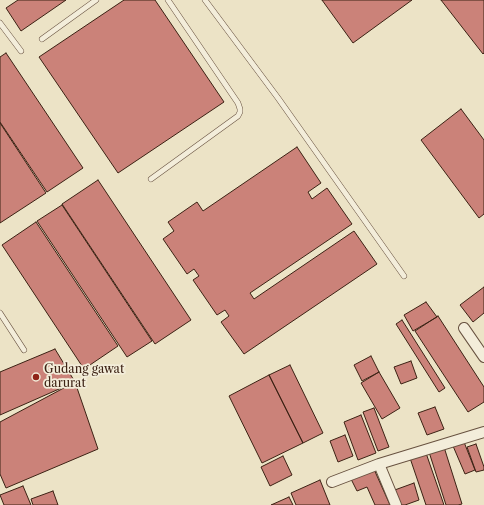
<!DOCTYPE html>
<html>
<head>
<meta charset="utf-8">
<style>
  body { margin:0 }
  canvas { display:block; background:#ece3c6 }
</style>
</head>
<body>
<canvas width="484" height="505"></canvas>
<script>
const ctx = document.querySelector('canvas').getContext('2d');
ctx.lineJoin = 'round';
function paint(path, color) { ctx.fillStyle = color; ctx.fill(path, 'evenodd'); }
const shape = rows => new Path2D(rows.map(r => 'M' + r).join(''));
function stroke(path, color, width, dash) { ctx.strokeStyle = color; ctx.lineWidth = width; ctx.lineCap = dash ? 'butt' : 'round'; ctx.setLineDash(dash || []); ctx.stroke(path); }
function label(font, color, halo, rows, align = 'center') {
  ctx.font = font + ' "Libre Caslon Text",serif'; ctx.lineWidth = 3.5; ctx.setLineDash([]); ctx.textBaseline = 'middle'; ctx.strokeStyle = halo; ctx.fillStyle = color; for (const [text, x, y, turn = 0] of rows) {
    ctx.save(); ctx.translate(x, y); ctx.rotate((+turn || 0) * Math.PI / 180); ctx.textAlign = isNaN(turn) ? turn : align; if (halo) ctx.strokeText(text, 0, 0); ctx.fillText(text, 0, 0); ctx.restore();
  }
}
const building = shape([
  [18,0,66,0,21,31,6,8,18,0],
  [124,0,155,0,224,102,118,173,39,57,124,0],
  [322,0,412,0,353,43,322,0],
  [441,0,484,0,484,53,483,54,441,0],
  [6,53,83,168,47,192,0,122,0,57,6,53],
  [461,109,484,140,484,214,479,218,421,140,461,109],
  [0,123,46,193,0,223,0,123],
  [297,147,321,183,308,192,312,199,327,188,352,224,250,293,254,299,354,231,377,264,244,354,221,322,229,316,225,310,217,315,193,280,199,276,194,269,187,274,163,239,174,231,168,222,197,202,203,211,297,147],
  [98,180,191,320,155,344,62,204,98,180],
  [62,205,152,341,127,357,37,221,62,205],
  [36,222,118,346,84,369,2,245,36,222],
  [484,287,484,313,473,322,460,305,484,287],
  [426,302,437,317,413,331,404,315,426,302],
  [438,316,484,387,484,402,468,412,415,331,438,316],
  [402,320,445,388,439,392,396,324,402,320],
  [55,349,75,382,0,415,0,372,55,349],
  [371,356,379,372,362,381,354,365,371,356],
  [411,361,417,378,401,384,394,367,411,361],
  [290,365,323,433,303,443,269,375,290,365],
  [379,372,400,408,382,419,361,383,379,372],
  [269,375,303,443,262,463,229,396,269,375],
  [75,382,98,449,6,488,0,474,0,422,75,382],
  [435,407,444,429,427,435,418,413,435,407],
  [374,408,389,447,378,451,363,412,374,408],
  [361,415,376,453,358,460,344,422,361,415],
  [345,435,353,456,338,462,330,441,345,435],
  [464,442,475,470,465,474,453,446,464,442],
  [476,444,484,467,484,470,476,472,467,447,476,444],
  [444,447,462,504,458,505,446,505,429,452,444,447],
  [426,453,444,505,426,505,410,458,426,453],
  [283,456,292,475,270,486,261,467,283,456],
  [373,467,390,505,375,505,367,487,357,491,350,477,373,467],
  [320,480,330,505,296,505,291,493,320,480],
  [414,483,419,500,405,505,397,505,392,491,414,483],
  [23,486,31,505,4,505,0,495,23,486],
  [53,491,58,505,33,505,31,499,53,491],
  [289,497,293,505,271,505,289,497]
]);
paint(building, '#cb8279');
stroke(building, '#3c2214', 1);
const service = shape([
  [205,0,278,98,404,276],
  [0,23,21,51],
  [42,39,96,0],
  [151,179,238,116,240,112,240,109,238,103,168,0],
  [0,313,24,350]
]);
const minor = shape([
  [464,328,484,357],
  [379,464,396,505],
  [332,482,379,464,484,432]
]);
stroke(service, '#685240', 6);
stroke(minor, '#685240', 12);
stroke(service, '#f3edda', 5);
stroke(minor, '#f3edda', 10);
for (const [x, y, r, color] of [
  [36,377,4,"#8f2418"]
]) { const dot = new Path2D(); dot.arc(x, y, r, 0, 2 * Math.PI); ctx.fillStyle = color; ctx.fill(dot); stroke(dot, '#f3edda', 1.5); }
label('12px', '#3c2214', '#f3edda', [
  ["Gudang gawat",44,370],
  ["darurat",44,384]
], 'left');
</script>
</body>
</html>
